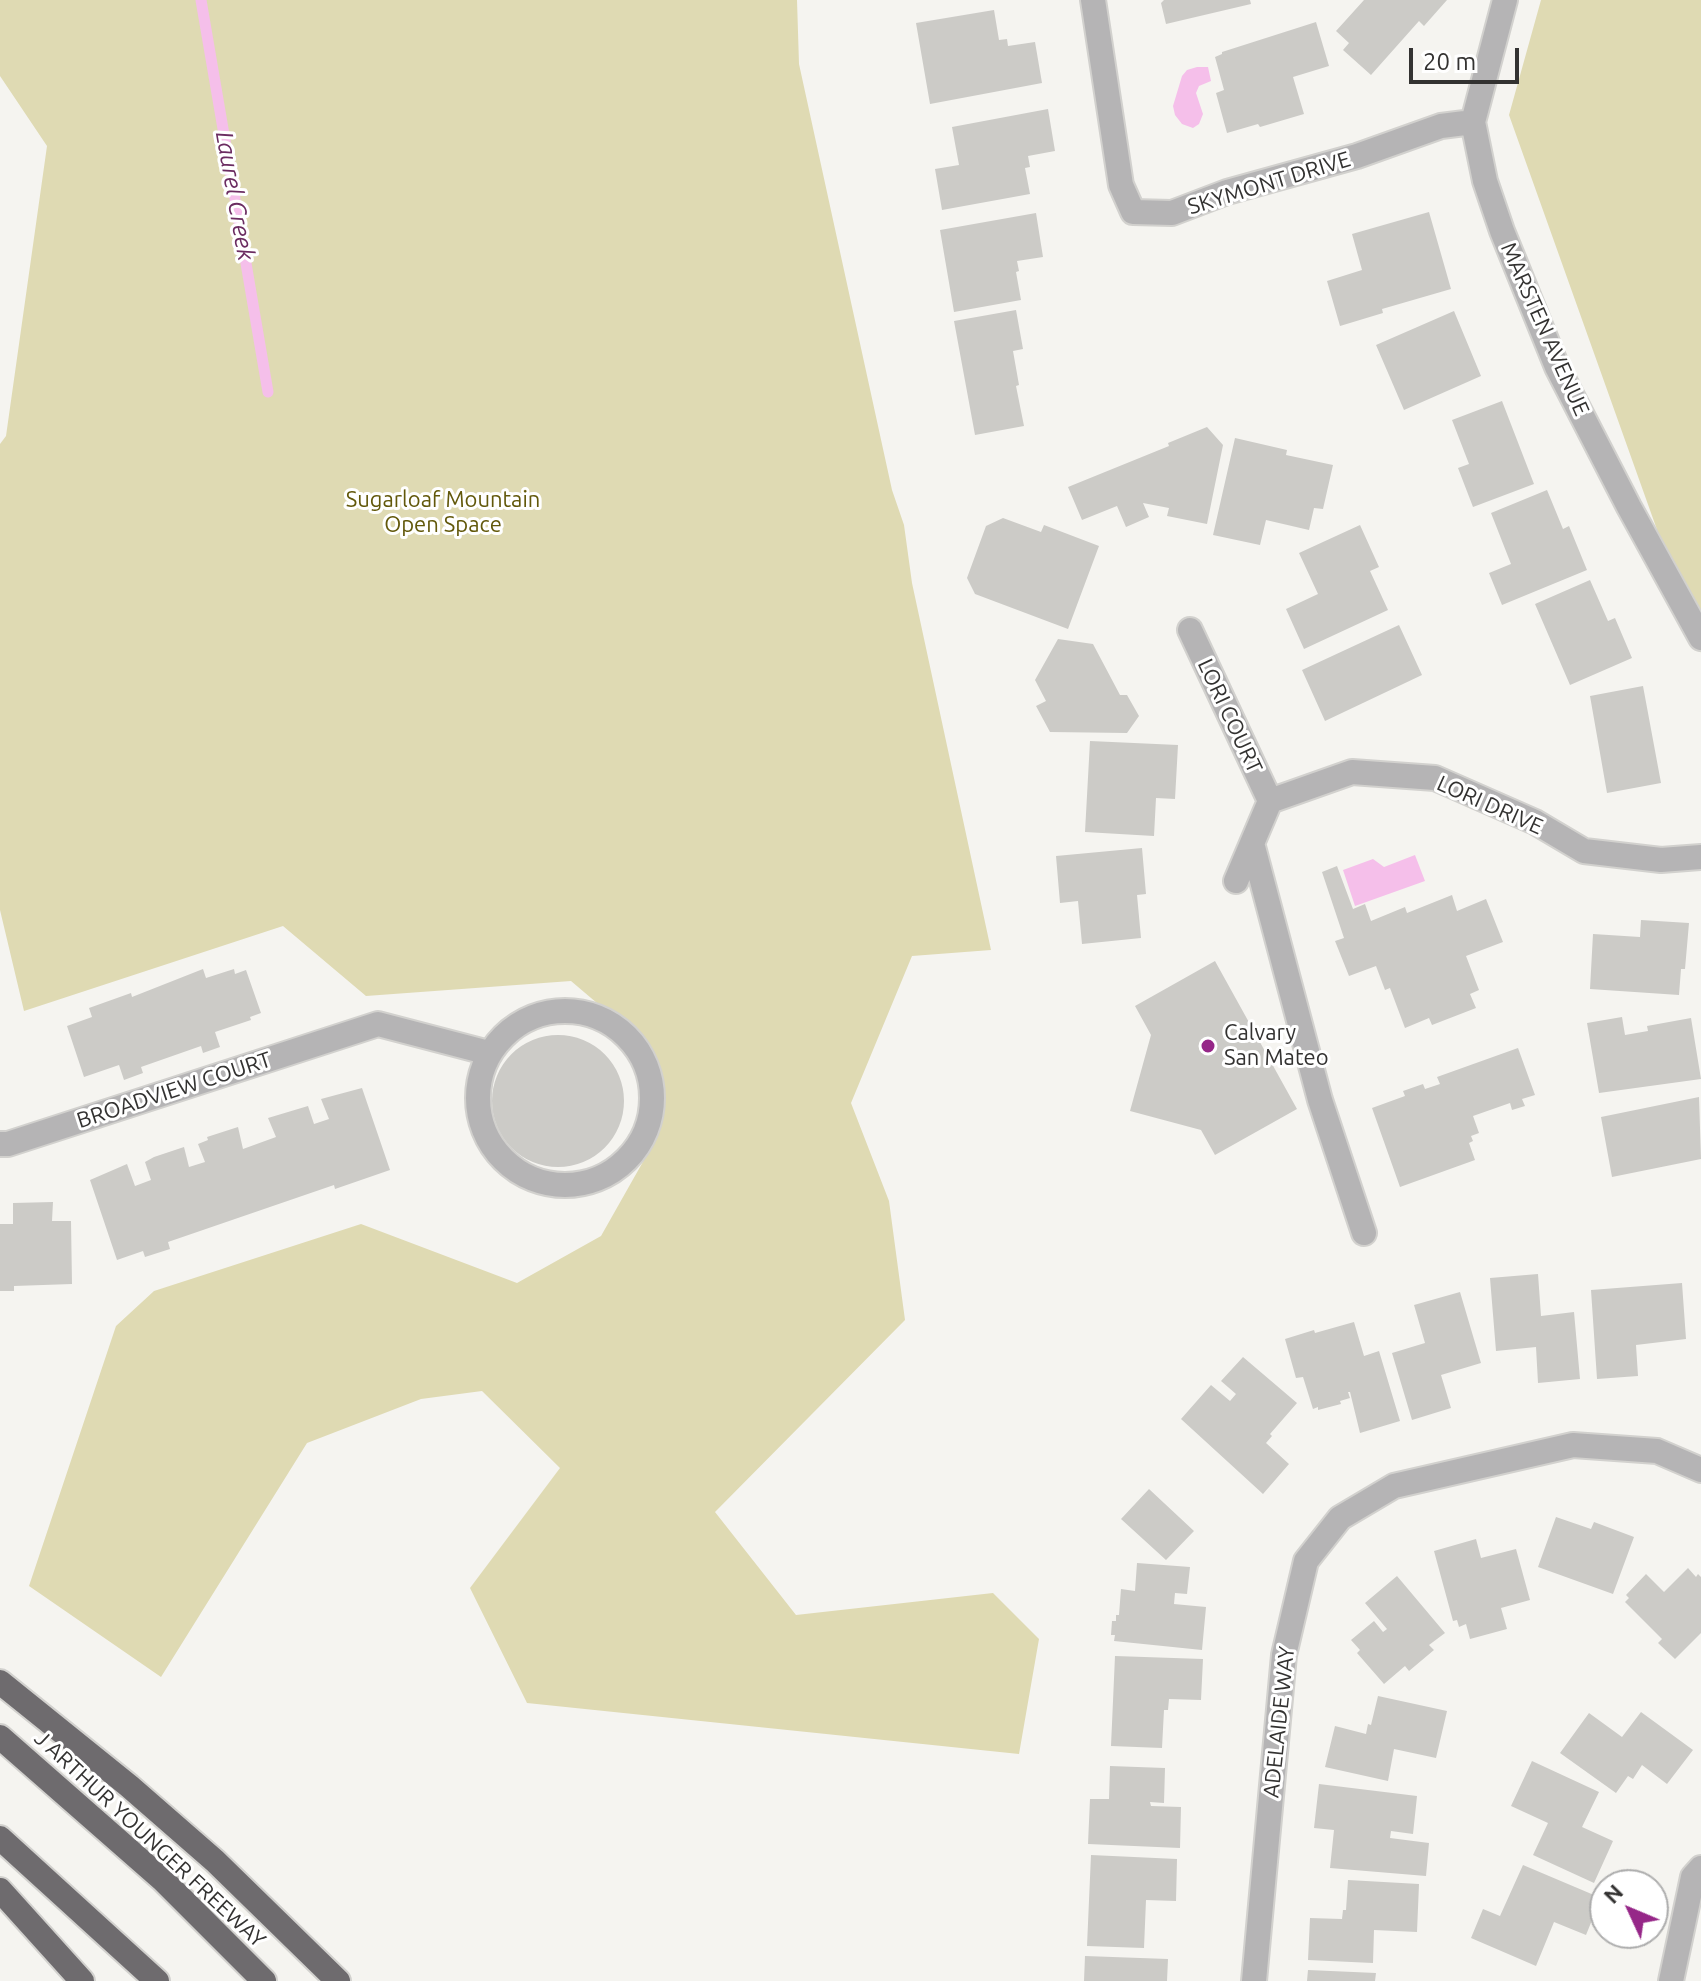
<!DOCTYPE html>
<html>
<head>
<meta charset="utf-8">
<style>
  body { margin:0 }
  #map { position:relative; width:1701px; height:1981px; overflow:hidden; background:#f5f4f0; font-family:Ubuntu,sans-serif }
  canvas { display:block }
  .north { position:absolute; left:1589px; top:1869px; width:80px; height:80px; box-sizing:border-box; background:#fff; border:2px solid #adadad; border-radius:50%; rotate:314deg; font-size:22px; font-weight:700; line-height:32px; text-align:center; color:#333231 }
  .north::after { content:''; display:block; margin:auto; width:28px; height:36px; background:#962788; clip-path:polygon(50% 0,100% 100%,50% 72%,0 100%) }
  .scale { position:absolute; left:1409px; top:48px; width:110px; height:36px; box-sizing:border-box; border:4px solid #333231; border-top:0; padding-left:10px; font-size:24px; line-height:28px; white-space:nowrap; color:#333231; -webkit-text-stroke:6px #fff; paint-order:stroke }
</style>
</head>
<body>
<div id="map">
<canvas width="1701" height="1981"></canvas>
<div class="north">N</div>
<div class="scale">20 m</div>
</div>
<script>
const ctx = document.querySelector('canvas').getContext('2d');
ctx.lineJoin = 'round';
function paint(path, color) { ctx.fillStyle = color; ctx.fill(path, 'evenodd'); }
const shape = rows => new Path2D(rows.map(r => 'M' + r).join(''));
function stroke(path, color, width, dash) { ctx.strokeStyle = color; ctx.lineWidth = width; ctx.lineCap = dash ? 'butt' : 'round'; ctx.setLineDash(dash || []); ctx.stroke(path); }
function label(font, color, halo, rows, align = 'center') {
  ctx.font = font + ' Ubuntu,sans-serif'; ctx.lineWidth = 6; ctx.setLineDash([]); ctx.textBaseline = 'middle'; ctx.strokeStyle = halo; ctx.fillStyle = color; for (const [text, x, y, turn = 0] of rows) {
    ctx.save(); ctx.translate(x, y); ctx.rotate((+turn || 0) * Math.PI / 180); ctx.textAlign = isNaN(turn) ? turn : align; if (halo) ctx.strokeText(text, 0, 0); ctx.fillText(text, 0, 0); ctx.restore();
  }
}
paint(shape([
  [0,0,797,0,799,64,892,490,904,525,912,583,991,950,912,956,851,1103,889,1201,905,1320,715,1512,796,1615,993,1593,1039,1639,1019,1754,527,1703,470,1588,560,1468,482,1391,421,1399,307,1443,161,1677,29,1586,116,1326,154,1291,361,1224,517,1283,601,1236,657,1137,661,1083,637,1037,571,981,366,996,283,926,24,1011,0,910,0,444,6,436,47,146,0,76],
  [1541,0,1701,0,1701,653,1509,115]
]), '#dfdab3');
paint(shape([
  [1197,67,1208,67,1211,81,1199,86,1196,93,1203,114,1199,124,1193,128,1182,124,1175,115,1173,106,1182,76,1187,70],
  [1415,855,1425,881,1355,906,1343,870,1373,859,1384,867]
]), '#f5bfea');
stroke(shape([
  [201,0,268,392]
]), '#f5bfea', 11);
paint(shape([
  [1164,0,1250,0,1251,4,1166,24,1161,3],
  [1364,0,1447,0,1424,26,1419,21,1371,75,1343,50,1349,43,1336,31],
  [994,10,999,40,1007,39,1008,46,1035,42,1042,83,930,104,916,23],
  [1316,22,1329,66,1293,77,1304,114,1260,127,1258,124,1227,133,1216,93,1224,90,1215,57,1222,54,1222,52],
  [1048,109,1055,151,1028,156,1030,167,1025,168,1030,194,942,210,935,169,959,165,952,127],
  [1429,212,1451,289,1382,309,1383,313,1340,326,1327,281,1362,270,1352,234],
  [1036,213,1043,257,1017,261,1019,271,1016,272,1021,300,954,312,940,230],
  [1016,310,1023,349,1013,351,1019,385,1016,386,1024,426,975,435,954,321],
  [1454,311,1481,376,1404,410,1376,345],
  [1502,401,1534,484,1473,507,1458,468,1469,464,1452,420],
  [1207,427,1223,445,1207,524,1167,516,1169,508,1143,503,1149,517,1126,527,1117,506,1082,520,1068,487,1169,446,1168,443],
  [1235,438,1287,450,1286,455,1333,465,1323,509,1314,508,1309,530,1266,520,1260,545,1213,535],
  [1547,490,1563,529,1569,526,1587,570,1502,605,1489,573,1511,564,1491,513],
  [1003,518,1041,532,1044,525,1099,546,1068,629,975,594,967,578,986,526],
  [1360,525,1379,567,1370,571,1388,610,1304,649,1286,609,1318,594,1299,553],
  [1590,580,1608,621,1615,618,1632,658,1570,685,1535,604],
  [1399,625,1422,675,1325,721,1302,670],
  [1058,639,1093,644,1120,695,1127,695,1139,716,1127,733,1050,732,1036,706,1046,701,1035,680],
  [1643,686,1661,783,1607,793,1590,696],
  [1090,741,1178,745,1175,799,1156,798,1154,836,1085,832],
  [1142,848,1146,894,1137,895,1141,938,1082,944,1078,901,1060,903,1056,856],
  [1337,866,1353,909,1365,904,1371,921,1405,907,1407,913,1452,895,1457,911,1486,899,1503,942,1466,956,1479,990,1470,994,1476,1008,1432,1025,1429,1018,1405,1028,1390,988,1385,990,1376,966,1349,976,1335,941,1344,938,1322,872],
  [1641,920,1689,923,1685,969,1681,969,1679,995,1590,989,1593,934,1640,937],
  [1215,961,1297,1109,1215,1155,1201,1130,1130,1111,1151,1035,1135,1006],
  [203,969,206,978,234,969,235,974,246,970,261,1013,250,1017,251,1020,215,1032,220,1047,203,1053,201,1046,141,1067,143,1073,124,1080,119,1065,84,1077,67,1026,92,1017,89,1008,131,993,132,997],
  [1622,1017,1625,1035,1648,1031,1647,1026,1691,1018,1701,1079,1599,1093,1587,1023],
  '492 1101a66 66 0 1 1 132 0a66 66 0 1 1-132 0Z',
  [1518,1048,1535,1095,1522,1099,1525,1106,1512,1110,1510,1103,1473,1116,1479,1133,1471,1136,1473,1141,1469,1143,1475,1160,1400,1187,1372,1108,1405,1096,1403,1091,1423,1084,1425,1089,1440,1084,1437,1077],
  [362,1088,390,1170,335,1189,334,1185,168,1242,170,1249,145,1257,143,1251,117,1260,90,1180,127,1164,135,1186,151,1180,145,1162,154,1157,184,1147,189,1167,205,1162,198,1144,208,1140,207,1137,238,1127,243,1149,276,1137,268,1118,308,1106,314,1124,329,1119,321,1099],
  [1699,1097,1701,1159,1612,1177,1601,1117],
  [53,1202,52,1221,71,1221,72,1284,14,1286,14,1291,0,1291,0,1224,13,1224,13,1203],
  [1538,1274,1541,1316,1574,1312,1580,1379,1538,1383,1536,1347,1496,1351,1490,1278],
  [1682,1283,1686,1339,1636,1345,1638,1376,1597,1379,1591,1290],
  [1460,1292,1481,1363,1441,1375,1451,1408,1412,1420,1392,1353,1425,1343,1414,1305],
  [1354,1322,1364,1356,1379,1351,1400,1421,1360,1433,1350,1392,1348,1392,1350,1398,1340,1401,1341,1404,1318,1410,1318,1407,1313,1409,1303,1377,1296,1378,1285,1339,1314,1330,1315,1333],
  [1243,1357,1297,1403,1270,1434,1272,1436,1266,1443,1289,1464,1263,1494,1181,1419,1211,1385,1230,1401,1236,1394,1221,1381],
  [1149,1489,1194,1531,1166,1560,1121,1519],
  [1556,1517,1591,1529,1594,1522,1634,1537,1613,1594,1538,1567],
  [1476,1539,1481,1558,1516,1549,1530,1600,1501,1608,1507,1629,1470,1639,1466,1624,1459,1627,1457,1620,1453,1621,1434,1551],
  [1137,1563,1190,1567,1187,1594,1175,1593,1174,1604,1206,1607,1202,1650,1114,1641,1115,1635,1111,1635,1112,1621,1116,1621,1116,1615,1119,1615,1121,1589,1135,1591],
  [1688,1568,1696,1577,1698,1574,1701,1577,1701,1633,1675,1659,1658,1643,1662,1639,1625,1602,1629,1598,1626,1595,1646,1574,1664,1592],
  [1397,1576,1445,1633,1429,1645,1434,1650,1409,1671,1405,1666,1384,1684,1357,1653,1360,1650,1351,1640,1374,1621,1383,1632,1387,1629,1365,1603],
  [1115,1656,1203,1659,1201,1700,1169,1699,1168,1710,1164,1710,1162,1748,1111,1746],
  [1378,1696,1447,1711,1436,1758,1394,1749,1388,1781,1325,1767,1335,1726,1366,1734,1368,1724,1371,1725],
  [1641,1712,1693,1750,1667,1784,1642,1765,1633,1779,1628,1776,1616,1793,1560,1753,1589,1713,1622,1737],
  [1532,1761,1599,1792,1582,1827,1613,1841,1594,1883,1533,1855,1548,1823,1511,1806],
  [1110,1766,1165,1768,1164,1803,1150,1802,1151,1806,1181,1807,1180,1848,1088,1844,1090,1799,1109,1799],
  [1319,1784,1417,1796,1413,1834,1391,1831,1390,1838,1429,1843,1426,1876,1330,1868,1334,1830,1314,1828],
  [1091,1855,1177,1859,1176,1901,1146,1900,1144,1948,1087,1946],
  [1523,1865,1601,1898,1586,1935,1554,1922,1536,1966,1471,1938,1483,1909,1500,1916],
  [1348,1880,1419,1884,1417,1932,1374,1930,1373,1963,1308,1960,1310,1918,1342,1919,1343,1910,1346,1910],
  [1085,1956,1168,1959,1167,1981,1084,1981],
  [1308,1970,1376,1973,1375,1981,1307,1981]
]), '#cccbc7');
const minor = shape([
  [1093,0,1121,185,1133,212,1172,213,1227,192,1357,156,1441,126,1473,122],
  [1505,0,1473,122,1485,181,1502,231,1557,367,1629,507,1701,638],
  [1190,630,1270,801],
  [1252,843,1320,1100,1364,1233],
  [1236,881,1270,801,1352,772,1435,778,1535,822,1584,851,1661,860,1701,857],
  '478 1098a87 87 0 1 1 174 0a87 87 0 1 1-174 0Z',
  [0,1144,8,1144,378,1024,489,1053],
  [1254,1981,1284,1655,1306,1561,1340,1518,1394,1486,1573,1445,1657,1451,1701,1470],
  [1671,1981,1693,1877,1701,1868]
]);
const highway = shape([
  [0,1682,129,1786,215,1861,338,1981],
  [0,1737,163,1880,264,1981],
  [0,1838,157,1981],
  [0,1890,82,1981]
]);
stroke(minor, '#d2d1ce', 28);
stroke(highway, '#d2d1ce', 28);
stroke(minor, '#b5b4b5', 24);
stroke(highway, '#6e6b6e', 24);
for (const [x, y, r, color] of [
  [1208,1046,8,"#962788"]
]) { const dot = new Path2D(); dot.arc(x, y, r, 0, 2 * Math.PI); ctx.fillStyle = color; ctx.fill(dot); stroke(dot, '#fff', 3); }
label('22px', '#333231', '#fff', [
  ["SKYMONT DRIVE",1269,183,-17],
  ["MARSTEN AVENUE",1545,329,66],
  ["LORI COURT",1230,716,65],
  ["LORI DRIVE",1490,805,24],
  ["BROADVIEW COURT",174,1090,-18],
  ["ADELAIDE WAY",1279,1722,-84],
  ["J ARTHUR YOUNGER FREEWAY",150,1839,43]
]);
label('22px', '#62580a', '#fff', [
  ["Sugarloaf Mountain",443,500],
  ["Open Space",443,525]
]);
label('22px', '#333231', '#fff', [
  ["Calvary",1224,1033],
  ["San Mateo",1224,1058]
], 'left');
label('italic 24px', '#6b2c61', '#fff', [
  ["Laurel Creek",235,196,80]
]);
</script>
</body>
</html>
